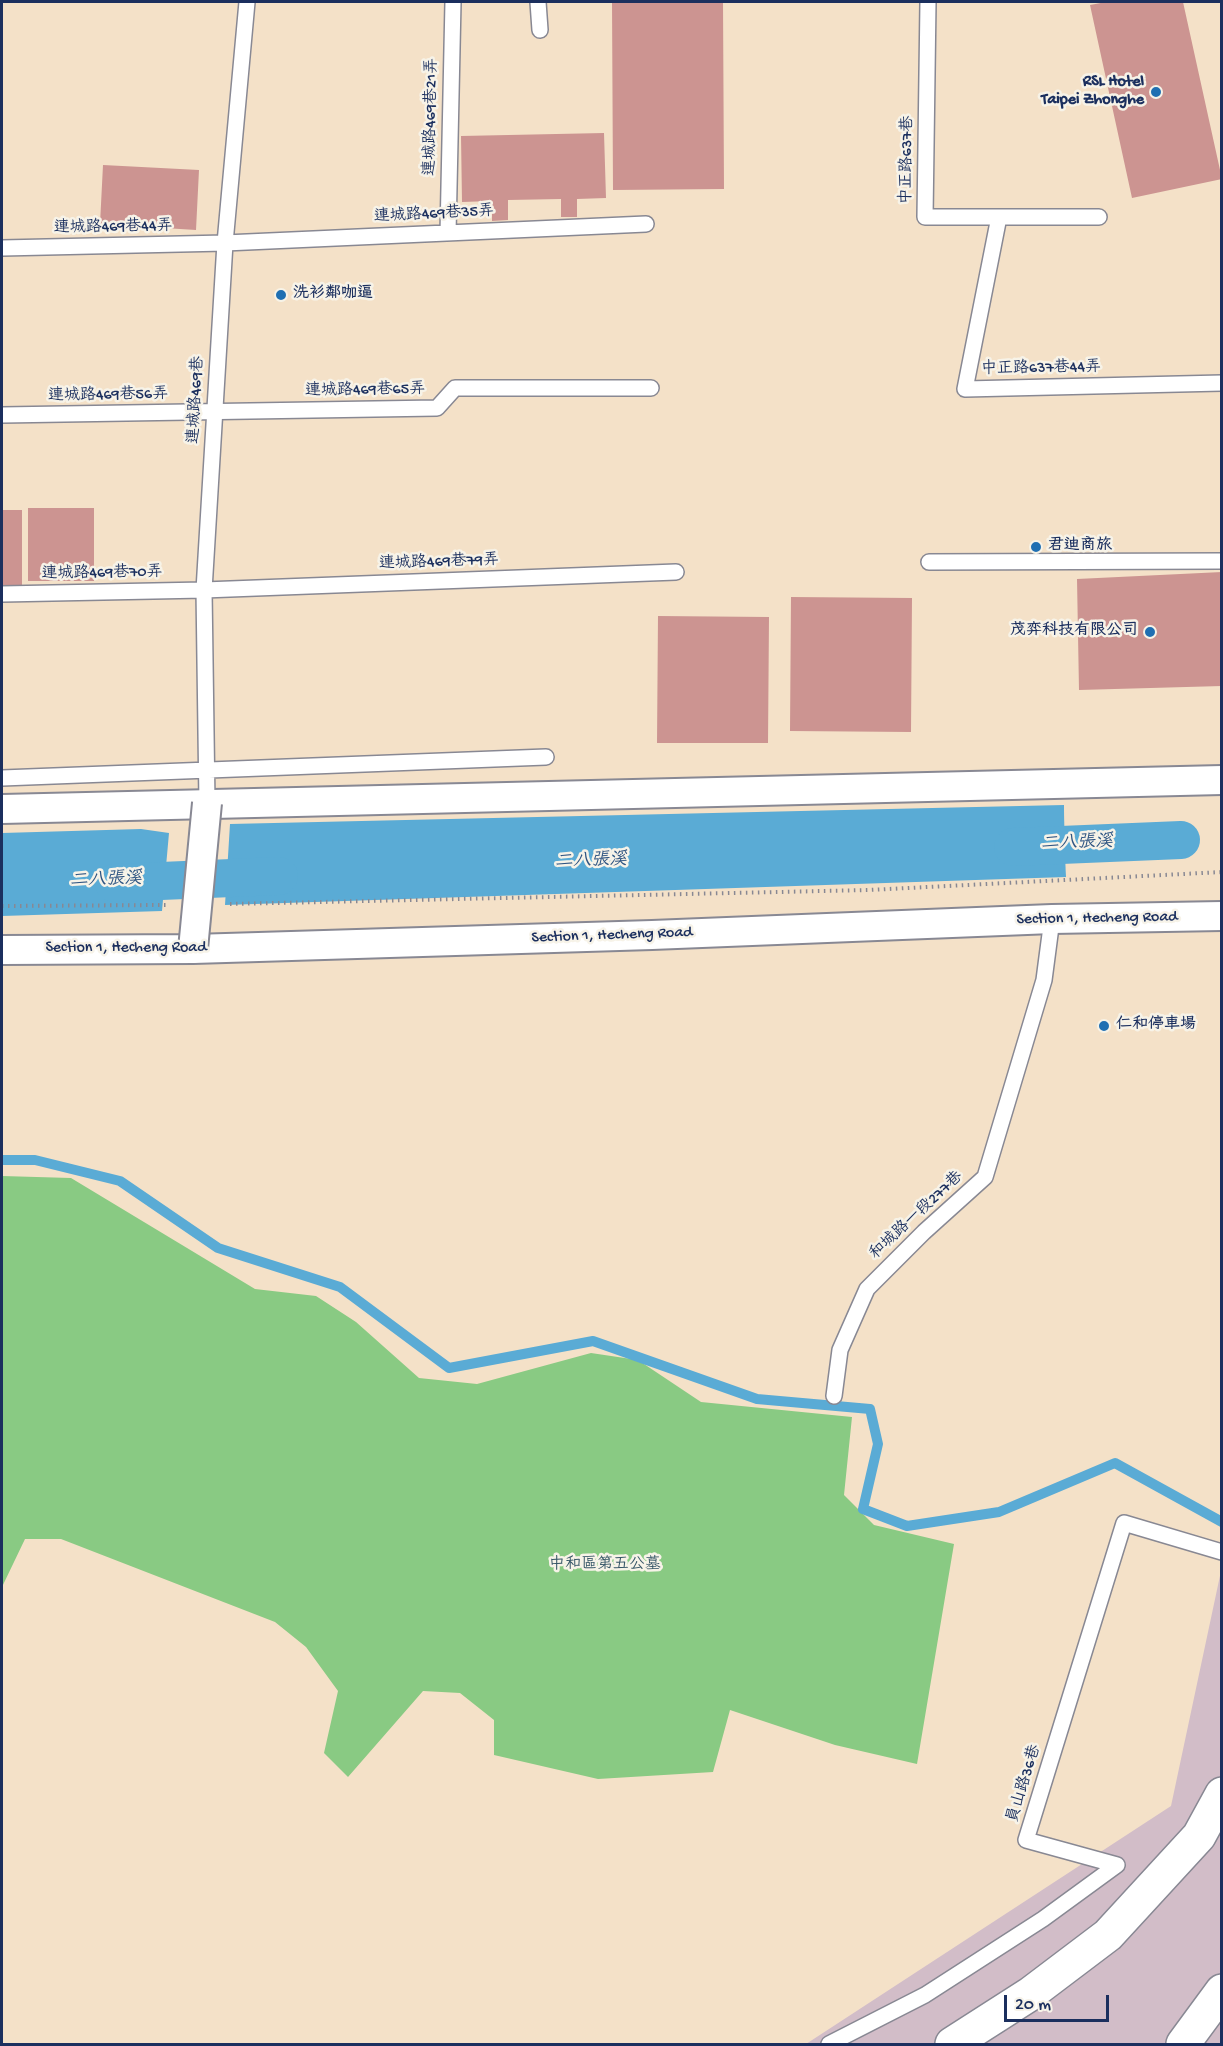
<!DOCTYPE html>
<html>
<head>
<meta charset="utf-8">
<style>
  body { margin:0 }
  #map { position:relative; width:1223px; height:2046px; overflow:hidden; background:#f4e1c8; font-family:"Gochi Hand",sans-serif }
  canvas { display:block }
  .frame { position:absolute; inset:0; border:3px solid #1b2f5e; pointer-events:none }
  .scale { position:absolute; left:1004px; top:1995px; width:105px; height:27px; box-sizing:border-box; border:3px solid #1b2f5e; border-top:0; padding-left:8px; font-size:18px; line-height:21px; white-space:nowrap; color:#1b2f5e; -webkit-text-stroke:4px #f7f3e8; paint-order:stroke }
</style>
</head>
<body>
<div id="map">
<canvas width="1223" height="2046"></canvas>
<div class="frame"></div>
<div class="scale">20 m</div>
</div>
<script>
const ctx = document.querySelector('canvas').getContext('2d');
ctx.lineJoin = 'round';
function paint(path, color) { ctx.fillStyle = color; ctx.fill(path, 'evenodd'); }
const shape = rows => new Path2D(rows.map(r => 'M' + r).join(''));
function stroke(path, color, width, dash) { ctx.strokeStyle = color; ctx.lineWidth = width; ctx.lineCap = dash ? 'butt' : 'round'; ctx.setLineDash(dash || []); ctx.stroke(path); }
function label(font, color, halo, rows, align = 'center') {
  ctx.font = font + ' "Gochi Hand","LXGW WenKai TC",sans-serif'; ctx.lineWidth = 5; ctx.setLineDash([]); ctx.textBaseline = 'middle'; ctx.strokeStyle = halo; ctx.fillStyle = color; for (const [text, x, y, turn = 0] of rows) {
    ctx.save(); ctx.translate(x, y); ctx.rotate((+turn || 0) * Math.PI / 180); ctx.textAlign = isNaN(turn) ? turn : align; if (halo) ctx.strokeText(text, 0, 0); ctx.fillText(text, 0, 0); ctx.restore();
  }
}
paint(shape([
  [1221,1571,1221,2044,806,2044,1171,1806]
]), '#d2bdc8');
paint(shape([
  [2,1176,71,1178,255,1289,316,1296,356,1322,419,1378,477,1384,591,1353,638,1360,701,1402,852,1417,844,1495,874,1525,954,1544,917,1764,835,1745,730,1710,713,1772,598,1779,494,1755,494,1720,460,1693,423,1691,348,1777,324,1753,338,1691,306,1647,275,1622,61,1539,25,1539,2,1587]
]), '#89ca83');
paint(shape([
  [1064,805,1066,877,225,905,230,824],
  [141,829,169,833,162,911,2,916,2,833]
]), '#5aabd5');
paint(shape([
  [1064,805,1067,805,1069,877,1066,877]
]), '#f4e1c8');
stroke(shape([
  [2,1160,35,1160,120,1181,218,1248,340,1287,449,1368,593,1341,757,1399,870,1409,878,1444,863,1509,907,1526,999,1512,1115,1463,1222,1522]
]), '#5aabd5', 10);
stroke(shape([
  [1013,847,1181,840],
  [114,883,279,876]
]), '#5aabd5', 38);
paint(shape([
  [612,2,723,2,724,189,613,190],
  [1106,2,1183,2,1222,179,1132,198,1090,5],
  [604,133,606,198,577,199,577,217,561,217,561,199,508,200,508,220,492,221,492,201,462,202,461,136],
  [103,165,199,170,196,230,100,224],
  [28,508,94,508,94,581,28,581],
  [2,510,22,510,22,585,2,585],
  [1222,572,1222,686,1079,690,1077,579],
  [791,597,912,598,911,732,790,731],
  [658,616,769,617,768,743,657,743]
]), '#cc9491');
const lane = shape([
  [538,2,540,30],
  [928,2,925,217,1099,217],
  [999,217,965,389,1222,383],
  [448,233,453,2],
  [2,248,225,243,646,224],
  [2,415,437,408,455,388,651,388],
  [929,562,1222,561],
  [2,594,204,590,676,572],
  [2,778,546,757],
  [207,803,204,590,225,243,247,2],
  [834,1396,840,1350,867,1289,924,1232,985,1177,1044,980,1052,919],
  [829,2044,925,1995,1043,1919,1117,1865,1026,1840,1124,1523,1222,1552]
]);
const street = shape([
  [2,809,1222,780],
  [2,950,193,949,652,935,1052,919,1222,916]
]);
const highway = shape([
  [952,2044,1030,1994,1108,1935,1199,1836,1222,1794],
  [1183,2044,1222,1991]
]);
stroke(lane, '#888893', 18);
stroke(street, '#888893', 32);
stroke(highway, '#888893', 36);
stroke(shape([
  [230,904,869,890,1222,872],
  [2,906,166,905]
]), '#888893', 4, [1.5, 4.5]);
stroke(lane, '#fff', 15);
stroke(street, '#fff', 28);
stroke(highway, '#fff', 33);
const streetBridge = shape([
  [193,949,207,803]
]);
stroke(streetBridge, '#888893', 32, []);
stroke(streetBridge, '#fff', 28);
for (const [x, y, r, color] of [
  [1156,92,6,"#1f6fb2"],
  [281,295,6,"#1f6fb2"],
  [1036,547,6,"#1f6fb2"],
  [1150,632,6,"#1f6fb2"],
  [1104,1026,6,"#1f6fb2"]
]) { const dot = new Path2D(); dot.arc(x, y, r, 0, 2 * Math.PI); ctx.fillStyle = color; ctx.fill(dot); stroke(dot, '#f7f3e8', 2); }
label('bold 16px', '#1b2f5e', '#f7f3e8', [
  ["RSL Hotel",1144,83,"right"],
  ["Taipei Zhonghe",1144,101,"right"],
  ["洗衫鄰咖逼",293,295],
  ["君迪商旅",1048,547],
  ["茂弈科技有限公司",1138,632,"right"],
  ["仁和停車場",1116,1026]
], 'left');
label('16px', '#1b2f5e', '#f7f3e8', [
  ["連城路469巷21弄",432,117,-89],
  ["中正路637巷",908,160,-89],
  ["連城路469巷35弄",434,215,-3],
  ["連城路469巷44弄",113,228,-1],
  ["中正路637巷44弄",1041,369,-1],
  ["連城路469巷65弄",365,391,-1],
  ["連城路469巷56弄",108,396,-1],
  ["連城路469巷",197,400,-87],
  ["連城路469巷79弄",439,563,-2],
  ["連城路469巷70弄",102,574,-1],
  ["Section 1, Hecheng Road",1097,919,-1],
  ["Section 1, Hecheng Road",612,936,-2],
  ["Section 1, Hecheng Road",126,949],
  ["和城路一段277巷",917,1216,-43],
  ["員山路36巷",1025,1784,-73]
]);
label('16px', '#365667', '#f7f3e8', [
  ["中和區第五公墓",605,1566]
]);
label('italic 18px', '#2e5482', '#f7f3e8', [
  ["二八張溪",1077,844,-2],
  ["二八張溪",591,862,-2],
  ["二八張溪",106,881,-2]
]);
</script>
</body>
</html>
